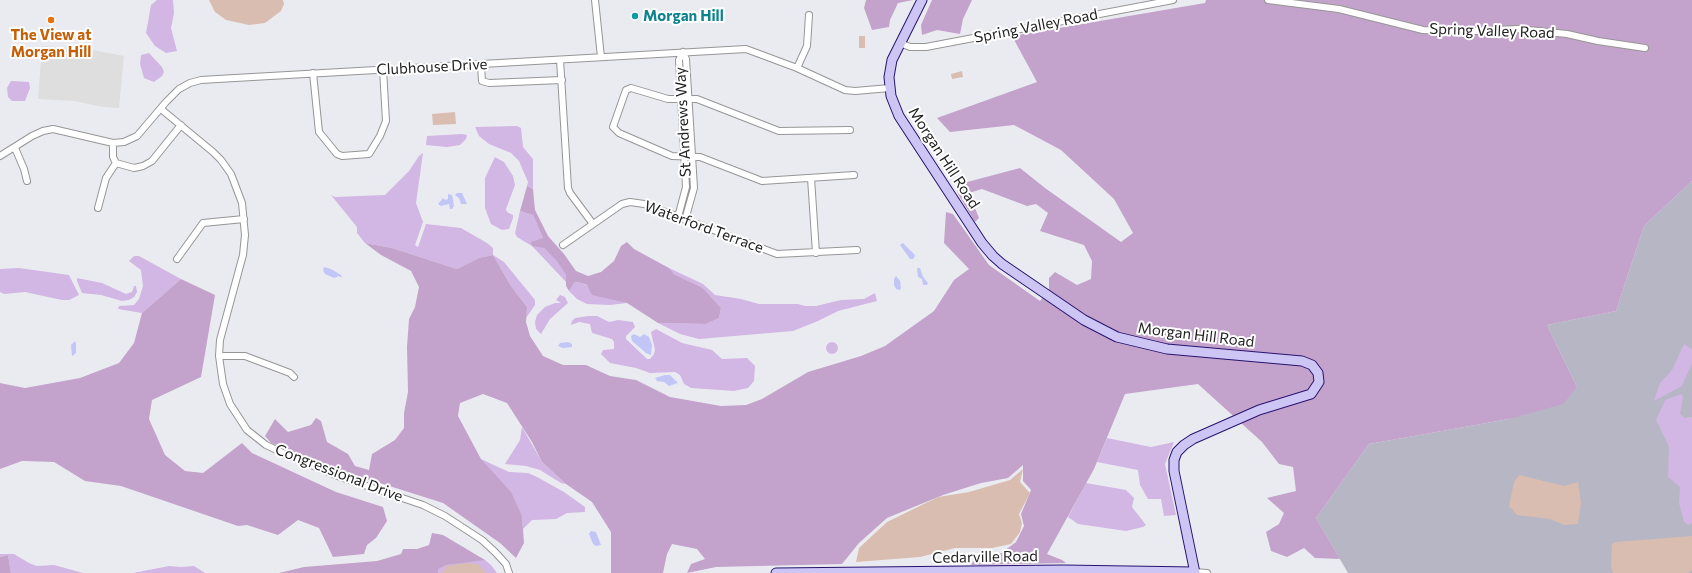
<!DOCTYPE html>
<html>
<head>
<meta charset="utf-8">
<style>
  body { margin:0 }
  canvas { display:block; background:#eaebf1 }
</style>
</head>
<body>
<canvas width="1692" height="573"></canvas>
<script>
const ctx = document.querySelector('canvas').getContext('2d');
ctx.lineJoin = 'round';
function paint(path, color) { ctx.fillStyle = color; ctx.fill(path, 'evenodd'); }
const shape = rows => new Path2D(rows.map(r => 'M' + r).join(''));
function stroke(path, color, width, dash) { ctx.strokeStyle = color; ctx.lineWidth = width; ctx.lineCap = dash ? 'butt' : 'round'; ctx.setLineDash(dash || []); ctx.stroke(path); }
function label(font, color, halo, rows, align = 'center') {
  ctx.font = font + ' Commissioner,sans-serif'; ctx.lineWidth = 4; ctx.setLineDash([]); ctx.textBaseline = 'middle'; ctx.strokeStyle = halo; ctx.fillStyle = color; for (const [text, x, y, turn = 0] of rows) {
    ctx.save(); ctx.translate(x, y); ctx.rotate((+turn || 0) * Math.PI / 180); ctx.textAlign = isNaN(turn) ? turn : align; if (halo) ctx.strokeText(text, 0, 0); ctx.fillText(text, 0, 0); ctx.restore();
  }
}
paint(shape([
  [1692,181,1692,573,1348,573,1316,518,1369,444,1509,419,1577,387,1547,325,1616,311,1644,226]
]), '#b7b6c4');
paint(shape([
  [157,0,173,0,174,13,171,28,177,51,166,53,155,46,146,33,151,5],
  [149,53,162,67,164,72,162,76,154,82,144,78,140,64,141,55],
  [11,81,29,82,30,88,25,101,12,101,8,97,7,88],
  [517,126,521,128,523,147,533,159,533,189,527,186,528,182,519,161,511,153,489,144,479,136,475,127],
  [462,134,467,135,466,139,460,145,447,147,426,145,427,136],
  [423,153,416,203,423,222,415,245,418,247,426,224,461,228,487,243,493,248,493,255,504,262,535,300,535,305,526,318,527,307,511,286,493,255,479,258,457,269,392,248,365,243,357,233,357,227,331,195,335,197,385,195,409,171,419,156],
  [495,157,504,162,513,176,515,185,506,209,507,212,513,215,513,218,509,229,502,230,491,224,485,208,485,178],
  [520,211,533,215,543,238,544,248,557,260,566,275,566,282,532,246,517,237,515,233],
  [134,256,139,256,181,279,142,313,118,309,119,306,134,305,139,299,143,286,141,270,129,261],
  [19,268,69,275,79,295,69,300,62,300,25,292,4,294,0,292,0,269],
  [669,268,703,284,715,295,741,299,759,304,798,304,805,306,816,306,841,300,864,299,875,293,877,301,838,311,818,321,793,331,699,339,680,334,658,323,706,324,719,318,721,308,703,288,674,274],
  [77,278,102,283,126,294,132,292,134,286,136,286,137,292,134,297,129,300,122,301,101,295,82,293,77,281],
  [575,282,582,283,613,299,627,303,610,305,587,304,577,299,569,291],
  [560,295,565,297,568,303,550,319,541,334,536,329,535,322,537,315,545,307,555,303,561,303,556,300],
  [588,316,597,316,609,322,618,320,633,322,635,327,626,336,626,339,647,359,650,359,654,354,655,350,651,332,656,329,682,343,712,350,722,359,747,358,755,366,754,381,748,388,734,391,691,388,684,384,680,375,675,372,650,373,636,368,610,363,601,354,603,350,614,349,614,342,612,339,592,333,590,324,579,322,571,325,572,321,575,318],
  '826 348a6 6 0 1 1 12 0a6 6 0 1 1-12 0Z',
  [1684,344,1692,349,1692,363,1682,386,1654,401,1660,383,1672,370],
  [1681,394,1683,397,1680,414,1685,418,1692,417,1692,523,1688,525,1684,522,1679,503,1680,487,1668,477,1669,447,1656,420,1665,400],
  [522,427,542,462,566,484,561,483,540,470,526,466,505,464,520,440],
  [1107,438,1151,447,1174,442,1165,464,1176,515,1164,516,1161,499,1148,499,1140,485,1138,470,1097,462],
  [481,459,509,472,528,473,537,477,564,492,585,507,585,512,567,513,556,519,532,520,523,529,522,516],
  [1086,483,1126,490,1134,498,1132,507,1146,525,1143,527,1126,531,1078,524,1068,517],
  [0,554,14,554,29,563,37,566,54,565,83,573,11,573,8,555,0,557],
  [477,560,485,560,491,565,497,573,438,573,437,569,447,565],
  [169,566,181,567,194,566,205,573,133,573]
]), '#d2b6e4');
paint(shape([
  [866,0,913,0,898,3,890,20,889,27,872,30,864,8],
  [932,0,972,0,963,19,960,34,937,30,922,35,921,25],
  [1206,0,1692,0,1692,181,1644,226,1616,311,1547,325,1577,387,1563,404,1509,419,1369,444,1316,518,1340,559,1315,558,1304,548,1287,557,1271,551,1266,532,1279,524,1284,513,1267,498,1296,491,1293,467,1279,464,1262,442,1198,384,1125,394,1094,469,1047,554,1062,560,1066,563,971,565,975,558,1000,554,1016,542,1024,526,1021,514,1031,490,1023,481,1023,465,1008,478,981,483,943,495,887,518,859,543,842,564,716,567,687,573,691,564,705,559,697,549,672,544,667,554,663,573,611,573,611,532,592,502,566,484,542,462,532,442,507,403,483,394,460,403,458,416,481,459,511,492,522,516,524,543,516,558,500,543,443,503,339,470,271,443,265,436,275,419,288,432,311,425,316,418,321,421,327,442,348,454,355,466,369,470,372,454,395,440,404,428,404,413,408,392,407,347,409,319,415,307,419,287,411,271,381,255,365,243,392,248,457,269,479,258,493,255,511,286,527,307,526,322,530,336,543,356,563,365,586,365,610,376,636,380,670,397,721,406,746,405,762,399,808,372,861,356,885,346,934,311,954,280,969,269,944,243,946,212,953,214,989,265,1040,301,1049,289,1049,278,1055,272,1077,285,1091,279,1092,261,1084,245,1040,231,1048,213,1036,204,1027,206,982,189,969,193,979,218,975,222,958,194,956,185,1020,168,1045,188,1121,242,1133,233,1114,199,1061,150,1014,125,950,132,937,118,1037,82,1012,36,1205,3],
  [527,186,533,189,535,210,548,236,564,254,576,271,588,276,601,272,614,261,621,246,627,242,634,249,669,268,674,274,703,288,721,308,719,318,706,324,658,323,627,303,592,295,587,285,582,283,575,282,569,291,566,286,566,275,557,261,544,248,532,246,531,242,543,238,533,215,520,211],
  [181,279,215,295,201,377,152,400,149,419,165,455,185,471,203,473,242,443,252,453,336,492,383,507,387,521,376,538,367,545,364,554,333,557,319,528,298,520,278,535,247,525,238,526,121,486,85,481,54,462,22,461,0,469,0,383,25,388,80,378,119,363,134,343,142,313],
  [432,533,443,535,485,560,447,565,438,569,438,573,279,573,304,567,377,561,401,554,403,549,417,549,429,545],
  [8,555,11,573,0,573,0,557]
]), '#c3a3cb');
paint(shape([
  [457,193,462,193,467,204,461,204,459,198,455,195],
  [448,194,452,195,454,206,452,209,450,209,449,204,441,206,438,204,443,198,445,200,448,199],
  [903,243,914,254,915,256,913,259,910,259,900,245],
  [324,267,331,269,341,275,342,278,339,276,334,278,325,274,323,270],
  [917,268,920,268,923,277,928,283,927,285,923,285,922,279,918,277],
  [896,276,900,281,901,288,900,290,896,289,894,285,894,279],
  [634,334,640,337,644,334,649,337,652,345,651,355,646,353,632,341,631,336],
  [75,341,76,343,76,353,72,356,71,345],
  [568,342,572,344,572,347,563,348,558,346,560,343],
  [665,375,670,375,678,383,669,386,664,382,657,381,655,378],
  [591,531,596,532,601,545,596,546,593,544,589,534]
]), '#c1c6f7');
paint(shape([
  [42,46,88,49,124,56,119,108,103,107,74,101,38,99]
]), '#dedede');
paint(shape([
  [209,0,283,0,284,4,281,11,265,23,249,25,226,20,215,12],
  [859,36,865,36,865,48,859,48],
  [962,71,963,77,952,79,951,74],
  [455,112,456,124,433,125,432,114],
  [1023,469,1020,482,1030,493,1019,514,1022,523,1020,532,1011,544,992,548,955,548,920,557,856,562,859,548,887,522,938,497,969,492,1010,480],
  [1519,475,1564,486,1578,482,1581,503,1578,524,1564,525,1550,519,1517,515,1509,506,1514,482],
  [1692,536,1692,570,1688,573,1613,573,1611,567,1612,544,1616,542],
  [467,563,478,564,486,573,442,573,447,566]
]), '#d9bdb0');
const street = shape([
  [595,0,601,57],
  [1268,0,1339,9,1423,30,1457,32,1518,29,1567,34,1598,41,1645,48],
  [900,43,910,47,926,47,1173,0],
  [683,52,686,59,694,188,685,220],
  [560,60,568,188,570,193,593,224],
  [481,65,482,81,489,83,562,80],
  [797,68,807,46,809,15],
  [313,73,319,132,337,154,342,156,369,154,380,136,386,121,383,69],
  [161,109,213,152,221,160,231,174,242,203,245,235,243,255,220,340,219,356,223,384,230,404,247,430,266,445,287,455,343,478,423,505,445,516,482,540,495,552,506,564,509,573],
  [850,130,779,131,697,99,668,99,631,88,626,90,613,127,619,133,672,156,700,157,762,181,854,175],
  [113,143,113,157,116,163,134,168,143,166,152,161,181,125],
  [15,148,24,169,27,181],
  [0,156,32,136,43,131,53,129,113,143,124,142,137,136,166,102,179,89,190,83,201,80,235,78,746,49,797,68,845,90,855,91,890,88],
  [811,178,816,253],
  [98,208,106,178,116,163],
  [678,217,686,187,679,60,683,52],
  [563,245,622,204,630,202,644,204,777,254,857,250],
  [177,259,203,223,244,219],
  [219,356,245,356,290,373,294,377],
  [1194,572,1207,573]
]);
const secondary = shape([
  [922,0,892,60,889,77,891,96,899,116,982,243,993,256,1002,264,1084,320,1117,337,1167,349,1302,361,1312,365,1318,373,1319,382,1311,394,1259,410,1193,439,1184,445,1177,452,1174,460,1174,471,1195,573],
  [776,573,1063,570,1194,572]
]);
stroke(street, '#969696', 8);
stroke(secondary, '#27136e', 11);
stroke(street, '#fff', 6);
stroke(secondary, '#cdc5f3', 9);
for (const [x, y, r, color] of [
  [635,16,4,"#0f9aa8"],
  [51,20,4,"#e8710a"]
]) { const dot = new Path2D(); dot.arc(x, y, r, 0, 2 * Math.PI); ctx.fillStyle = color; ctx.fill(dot); stroke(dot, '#fff', 1.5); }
label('bold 15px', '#0d838f', '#fff', [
  ["Morgan Hill",643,16]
], 'left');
label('15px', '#222', '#fff', [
  ["Spring Valley Road",1036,26,-11],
  ["Spring Valley Road",1492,31,2],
  ["Clubhouse Drive",432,67,-3],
  ["St Andrews Way",683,122,-93],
  ["Morgan Hill Road",944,158,57],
  ["Waterford Terrace",704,227,20],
  ["Morgan Hill Road",1196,335,7],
  ["Congressional Drive",339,473,21],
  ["Cedarville Road",985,557,-1]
]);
label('bold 15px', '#c56008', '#fff', [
  ["The View at",51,35],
  ["Morgan Hill",51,52]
]);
</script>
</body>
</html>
